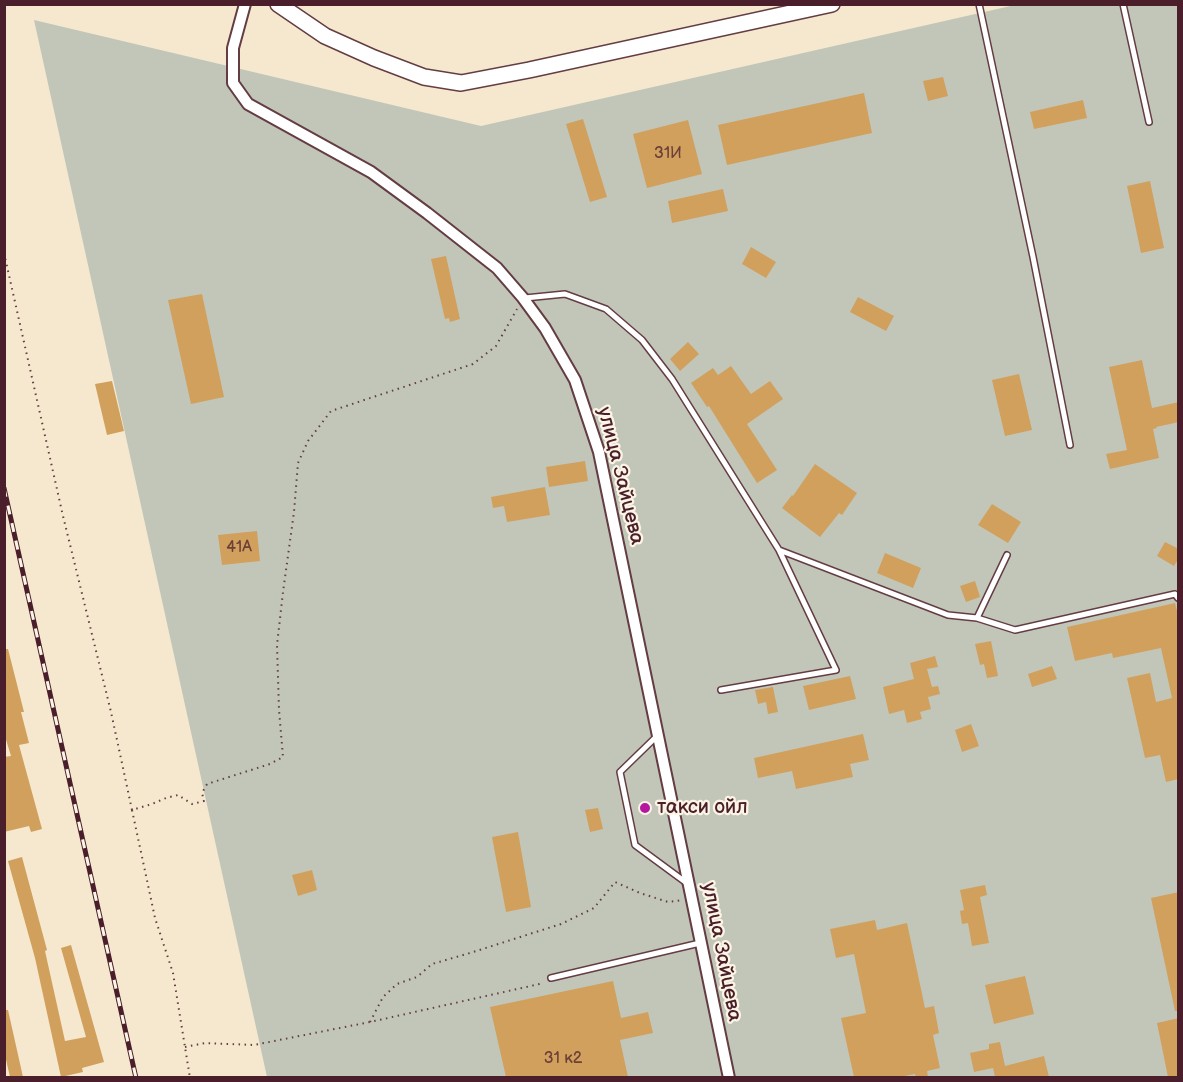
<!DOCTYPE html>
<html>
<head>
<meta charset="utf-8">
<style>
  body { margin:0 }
  #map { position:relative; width:1183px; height:1082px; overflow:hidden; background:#f5e8ce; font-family:"Balsamiq Sans",sans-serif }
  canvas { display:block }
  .frame { position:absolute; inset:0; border:6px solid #4a1f2b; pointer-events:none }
</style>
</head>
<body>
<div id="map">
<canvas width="1183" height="1082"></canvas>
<div class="frame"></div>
</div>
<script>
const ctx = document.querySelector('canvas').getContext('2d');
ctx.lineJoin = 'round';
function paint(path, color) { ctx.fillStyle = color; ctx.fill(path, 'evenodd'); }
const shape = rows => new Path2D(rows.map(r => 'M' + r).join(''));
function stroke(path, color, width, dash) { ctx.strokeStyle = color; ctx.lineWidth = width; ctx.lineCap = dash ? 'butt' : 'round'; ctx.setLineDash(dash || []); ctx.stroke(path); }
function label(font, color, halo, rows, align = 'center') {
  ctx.font = font + ' "Balsamiq Sans",sans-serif'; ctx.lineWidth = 4.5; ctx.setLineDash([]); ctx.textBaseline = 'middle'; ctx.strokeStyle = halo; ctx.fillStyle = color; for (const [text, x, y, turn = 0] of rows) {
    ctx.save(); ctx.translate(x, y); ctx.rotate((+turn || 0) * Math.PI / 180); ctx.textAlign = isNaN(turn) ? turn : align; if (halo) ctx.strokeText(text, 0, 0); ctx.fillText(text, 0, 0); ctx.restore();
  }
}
paint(shape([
  [1015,5,1178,5,1178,1077,267,1077,34,20,481,126]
]), '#c2c6b9');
paint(shape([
  [943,77,948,96,928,101,923,81],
  [864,93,872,133,727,165,718,125],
  [1083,100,1087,118,1034,129,1030,112],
  [583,119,607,197,590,202,566,124],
  [688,120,702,174,647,188,633,134],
  [1150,181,1164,248,1141,253,1127,186],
  [723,189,728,211,672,223,668,201],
  [751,247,776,262,766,278,742,264],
  [446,256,460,319,450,322,449,318,445,319,431,259],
  [202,294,224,397,191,404,168,300],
  [858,297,894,316,886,331,850,312],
  [688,342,699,354,680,371,670,359],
  [1142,360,1152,408,1179,402,1179,422,1156,427,1157,428,1153,429,1159,458,1110,469,1106,454,1127,450,1109,367],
  [731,366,751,394,770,381,783,399,747,424,777,470,757,483,709,406,707,407,691,383,713,368,718,375],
  [1019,374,1032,430,1005,436,992,380],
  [112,381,124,431,107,435,95,384],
  [585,461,588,481,549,487,546,467],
  [815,464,857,493,842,515,839,513,820,537,782,508,792,495,793,496],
  [545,487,550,515,507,522,504,506,493,508,491,497],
  [992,504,1021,522,1008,543,978,525],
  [257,531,260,561,222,565,218,535],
  [1165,542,1179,549,1179,558,1174,566,1157,556],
  [885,553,921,568,913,588,877,573],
  [975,581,980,597,966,602,960,586],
  [1175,603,1179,619,1179,779,1166,782,1160,755,1145,758,1127,678,1150,673,1156,702,1172,698,1161,648,1113,658,1112,653,1075,661,1067,627],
  [991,641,998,676,987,678,984,664,980,665,975,644],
  [4,649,8,649,24,712,21,712,29,743,19,745,42,829,31,832,29,826,4,832,4,757,11,756,4,733],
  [935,656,938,667,927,669,932,687,938,686,940,694,928,697,931,709,920,712,922,719,907,723,904,710,889,714,883,687,914,679,910,663],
  [1052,666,1057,679,1032,687,1028,674],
  [850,676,856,699,809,710,803,686],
  [773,687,778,712,768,714,766,702,758,704,755,690],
  [971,724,979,746,962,752,955,730],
  [863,734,869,760,850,764,853,777,796,789,792,771,758,778,754,758],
  [598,808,603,829,590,832,585,810],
  [518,832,531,907,506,912,492,837],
  [22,857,47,950,45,951,65,1041,86,1037,61,948,71,945,104,1062,82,1068,83,1072,61,1077,35,958,8,861],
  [312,870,317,890,298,896,292,875],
  [985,885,987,895,980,897,989,943,972,946,968,923,962,924,960,911,964,910,960,890],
  [1179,892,1179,1011,1175,1011,1151,898],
  [875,920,877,930,907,923,925,1008,934,1006,939,1033,933,1035,940,1068,927,1071,928,1077,916,1077,915,1074,899,1077,854,1077,841,1018,866,1013,854,954,836,958,830,929],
  [1025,976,1034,1014,994,1024,985,985],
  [613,981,621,1018,648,1012,653,1033,620,1040,628,1077,506,1077,490,1007],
  [4,1010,8,1010,23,1077,10,1077,4,1051],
  [1179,1018,1179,1077,1168,1077,1157,1023],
  [1000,1042,1005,1066,1044,1056,1049,1077,995,1077,993,1068,974,1072,970,1053,989,1049,989,1044]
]), '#d1a05d');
const lane = shape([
  [979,4,1033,257,1070,445],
  [1123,4,1149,122],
  [525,298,565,294,606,309,642,340,672,379,779,550,948,615,977,618,1007,555],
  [977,618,1015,630,1175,594,1178,598],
  [721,690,836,670,779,550],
  [657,736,620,772,635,845,688,884],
  [551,978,700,943]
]);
const street = shape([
  [245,4,233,48,233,83,248,104,371,172,427,213,497,268,523,298,545,328,575,380,599,452,729,1078]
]);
const secondary = shape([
  [278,4,325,36,374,58,424,77,461,83,529,70,832,4]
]);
stroke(lane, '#643d43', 8);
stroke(street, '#643d43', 14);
stroke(secondary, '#643d43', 18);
stroke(shape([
  [4,253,63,516,111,712,132,810,152,804,166,798,178,795,192,804,204,801,202,793,207,784,270,764,283,757,279,710,277,645,283,592,294,512,298,463,308,441,331,411,473,364,496,346,517,309],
  [132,810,155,918,173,973,190,1078],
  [370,1022,383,997,397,984,417,977,432,964,470,953,561,924,594,908,615,882,640,893,668,902,683,900],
  [185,1047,205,1043,254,1045,370,1022,544,983]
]), '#643d43', 2, [1.5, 4.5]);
stroke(lane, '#fff', 5);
stroke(street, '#fff', 10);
stroke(secondary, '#fff', 15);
const rail = shape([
  [4,488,136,1078]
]);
stroke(rail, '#4a1f2b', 5);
stroke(rail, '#fcf5e5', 3, [9]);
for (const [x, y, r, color] of [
  [645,808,6,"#b5179e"]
]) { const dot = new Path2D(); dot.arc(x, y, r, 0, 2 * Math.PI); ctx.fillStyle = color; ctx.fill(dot); stroke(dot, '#fcf5e5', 2); }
label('16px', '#6c3f38', null, [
  ["31И",668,154],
  ["41А",239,548],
  ["31 к2",563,1059]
]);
label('20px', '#4a1f2b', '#fcf5e5', [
  ["улица Зайцева",620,476,76],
  ["улица Зайцева",721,952,79]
]);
label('20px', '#4a1f2b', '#fcf5e5', [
  ["такси ойл",657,808]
], 'left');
</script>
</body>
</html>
